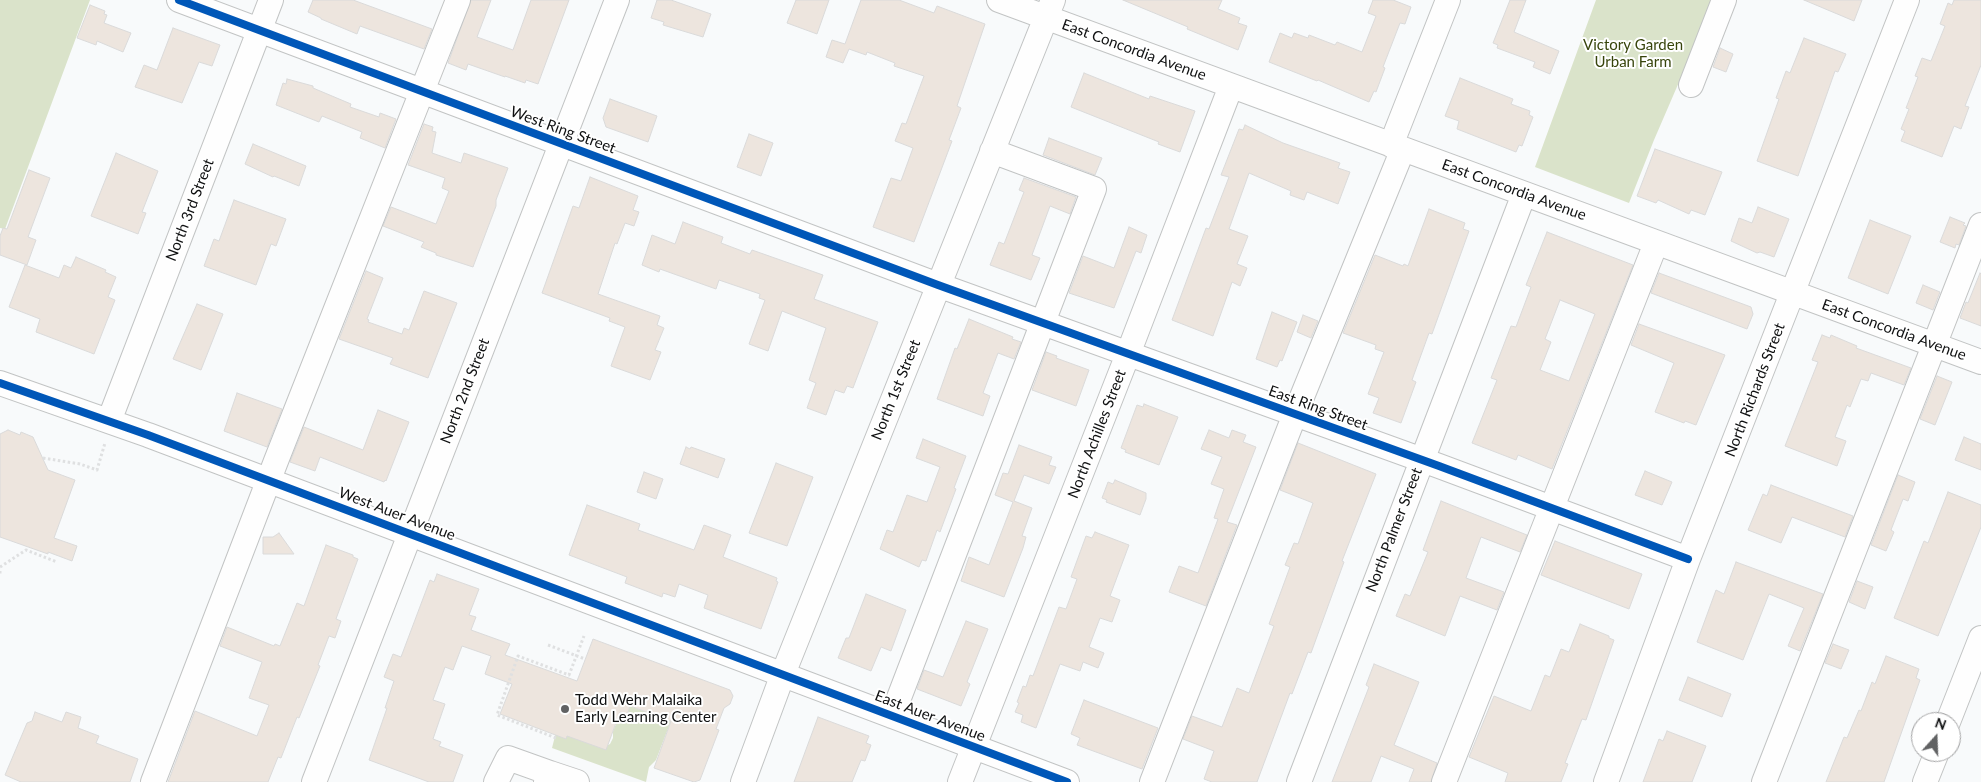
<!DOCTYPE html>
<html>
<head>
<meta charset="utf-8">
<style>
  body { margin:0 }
  #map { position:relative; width:1981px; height:782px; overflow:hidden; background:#f8fafb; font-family:Lato,sans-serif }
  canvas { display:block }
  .north { position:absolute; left:1911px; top:712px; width:50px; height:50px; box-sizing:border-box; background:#fff; border:1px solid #9f9fa0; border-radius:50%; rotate:20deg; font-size:14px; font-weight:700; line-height:20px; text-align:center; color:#0f1011 }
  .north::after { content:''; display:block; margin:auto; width:18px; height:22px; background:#616263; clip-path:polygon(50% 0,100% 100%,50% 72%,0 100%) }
</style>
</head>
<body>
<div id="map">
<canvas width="1981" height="782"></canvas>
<div class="north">N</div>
</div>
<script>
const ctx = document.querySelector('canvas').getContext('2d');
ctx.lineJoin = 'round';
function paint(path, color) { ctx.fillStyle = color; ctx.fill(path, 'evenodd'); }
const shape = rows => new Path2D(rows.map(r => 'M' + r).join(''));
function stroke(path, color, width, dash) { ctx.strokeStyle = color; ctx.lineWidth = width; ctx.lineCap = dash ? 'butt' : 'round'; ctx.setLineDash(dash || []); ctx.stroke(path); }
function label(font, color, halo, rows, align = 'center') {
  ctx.font = font + ' Lato,sans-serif'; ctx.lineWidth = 4; ctx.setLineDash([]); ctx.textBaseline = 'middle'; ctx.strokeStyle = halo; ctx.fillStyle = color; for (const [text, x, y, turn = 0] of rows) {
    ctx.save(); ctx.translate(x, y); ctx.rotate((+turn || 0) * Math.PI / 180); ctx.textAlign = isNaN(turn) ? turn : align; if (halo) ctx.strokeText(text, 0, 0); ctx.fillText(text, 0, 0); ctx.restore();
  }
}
paint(shape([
  [0,0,90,0,5,229,0,228],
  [1596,0,1711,0,1692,52,1654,140,1629,203,1535,167],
  [630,706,671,721,656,760,649,767,646,782,552,748,556,732,606,746,610,744,613,738,613,731,621,713,627,715]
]), '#dae3ca');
const building = shape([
  [313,0,353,0,432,29,424,49,360,26,357,34,321,19,321,18,308,12,313,0],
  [471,0,491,0,477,37,513,50,531,0,569,0,538,84,526,80,525,83,505,76,505,77,468,64,466,70,448,63,471,0],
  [657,0,671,0,711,14,703,37,663,25,664,22,651,18,657,0],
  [796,0,829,0,817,34,787,23,796,0],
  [861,0,899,0,934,13,937,6,985,24,957,106,961,108,949,140,952,141,914,242,873,227,891,178,901,181,913,148,895,141,902,123,906,124,924,76,894,66,895,63,867,52,866,55,849,49,843,63,826,57,832,40,845,44,861,0],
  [1123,0,1222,0,1218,9,1240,18,1238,23,1247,26,1238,50,1187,29,1188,27,1123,0],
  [1373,0,1393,0,1411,7,1405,24,1400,23,1383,67,1385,68,1376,92,1374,91,1369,102,1318,80,1317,81,1269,62,1280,33,1292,38,1294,33,1308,38,1309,35,1335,45,1337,42,1362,52,1376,16,1368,13,1373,0],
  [1510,0,1526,0,1514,32,1559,51,1550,74,1533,67,1535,62,1497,48,1498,45,1493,43,1510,0],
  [1804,0,1862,0,1854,21,1804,0],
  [1954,0,1981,0,1981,65,1965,106,1969,107,1961,129,1954,126,1942,157,1901,141,1905,131,1901,129,1909,109,1906,108,1918,77,1915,76,1922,58,1931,61,1945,26,1940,24,1948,3,1952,5,1954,0],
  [90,5,105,11,104,14,107,15,104,23,131,33,123,52,97,41,96,45,77,38,90,5],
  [173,28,220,45,212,66,199,62,182,103,135,87,144,65,157,70,173,28],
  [1804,38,1846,54,1838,72,1835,71,1798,176,1757,161,1779,99,1776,98,1786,71,1790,73,1804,38],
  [1720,48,1733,54,1726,72,1713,67,1720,48],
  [1084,73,1149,99,1150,96,1195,111,1180,152,1158,144,1159,142,1071,107,1084,73],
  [1460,78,1513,99,1511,104,1530,111,1529,115,1533,117,1522,146,1519,145,1516,152,1457,129,1459,121,1445,116,1460,78],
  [287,79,313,86,313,88,351,104,350,107,379,117,380,113,396,119,385,148,360,138,362,132,322,116,319,122,276,105,283,83,286,84,287,79],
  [610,99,657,116,648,142,606,127,603,118,610,99],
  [424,124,433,127,432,131,436,132,432,153,461,163,464,153,508,168,496,200,496,206,473,267,436,255,436,253,421,247,424,242,383,226,391,207,436,224,449,191,442,188,445,178,408,165,424,124],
  [1245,125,1283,143,1340,163,1338,168,1350,172,1338,204,1307,192,1304,200,1290,195,1291,191,1249,173,1229,229,1248,236,1237,264,1247,268,1240,286,1232,282,1213,336,1172,320,1206,228,1209,229,1229,177,1221,175,1239,129,1243,130,1245,125],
  [749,134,773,143,761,176,737,167,749,134],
  [1049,138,1102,158,1095,175,1043,155,1049,138],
  [253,144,306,166,299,186,274,176,273,177,245,164,253,144],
  [1655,149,1722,172,1705,215,1691,210,1689,214,1658,200,1656,203,1637,196,1655,149],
  [116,153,158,171,142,212,146,213,138,234,91,216,116,153],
  [29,170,50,178,28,237,36,240,27,265,0,255,0,236,3,228,7,229,29,170],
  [590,177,638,196,633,210,639,212,634,226,625,223,617,244,615,243,598,294,660,316,657,325,664,328,655,350,661,352,650,380,611,366,625,327,609,321,610,318,542,293,573,206,579,208,590,177],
  [1024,178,1076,197,1070,214,1050,206,1032,255,1040,258,1031,280,990,265,999,242,1004,244,1024,192,1019,190,1024,178],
  [234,200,286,219,276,246,271,244,256,285,204,266,214,239,219,241,234,200],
  [1758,207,1789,219,1774,257,1760,252,1757,253,1731,241,1739,218,1752,223,1758,207],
  [1429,209,1465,223,1463,229,1469,231,1432,334,1429,333,1412,380,1416,382,1401,423,1373,413,1379,398,1368,394,1384,352,1375,349,1376,345,1343,333,1375,255,1403,266,1404,264,1408,266,1429,209],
  [1950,217,1965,223,1963,225,1966,226,1959,245,1956,244,1955,248,1940,242,1950,217],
  [1870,220,1911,236,1888,294,1848,278,1870,220],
  [683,222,723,237,721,243,750,254,752,250,823,275,814,299,878,322,853,388,847,386,844,393,835,390,826,415,807,408,816,383,809,380,826,328,782,311,768,351,749,344,765,300,759,298,760,294,719,280,716,289,660,269,659,272,642,265,652,235,675,244,683,222],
  [1129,227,1147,235,1141,253,1136,251,1114,308,1069,293,1083,256,1114,268,1129,227],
  [1547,232,1633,265,1552,469,1518,455,1516,460,1472,443,1497,380,1491,378,1511,326,1516,327,1531,287,1526,285,1547,232],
  [1560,300,1595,314,1569,381,1540,370,1551,342,1545,339,1560,300],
  [76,257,106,270,105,272,116,277,108,297,115,300,94,354,36,332,40,319,9,307,25,265,59,278,64,265,71,268,76,257],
  [366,271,383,278,367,319,369,320,368,322,402,334,404,328,409,330,424,291,457,303,428,378,390,364,393,358,339,339,366,271],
  [1659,273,1751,307,1753,314,1747,329,1651,293,1659,273],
  [1980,273,1981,274,1981,326,1960,318,1966,302,1968,303,1980,273],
  [1923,285,1940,292,1933,310,1916,303,1923,285],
  [197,304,223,314,201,370,173,359,197,304],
  [1272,312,1297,322,1282,361,1280,360,1277,367,1256,359,1272,312],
  [1303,315,1318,321,1311,338,1297,332,1303,315],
  [969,319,1013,337,1012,339,1021,342,1014,359,998,353,983,393,990,396,983,416,937,399,955,348,957,349,969,319],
  [1639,324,1725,355,1696,425,1685,421,1684,423,1655,412,1674,363,1631,345,1639,324],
  [1822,335,1830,338,1831,335,1857,346,1856,348,1911,368,1904,385,1871,373,1868,381,1861,379,1850,407,1847,405,1835,437,1846,441,1837,466,1785,446,1818,362,1812,360,1822,335],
  [1046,352,1057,356,1056,358,1089,370,1076,406,1032,390,1046,352],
  [1937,376,1952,382,1935,425,1920,419,1937,376],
  [237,393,282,409,267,447,224,431,237,393],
  [1144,404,1178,417,1159,465,1125,452,1126,450,1121,448,1137,405,1143,407,1144,404],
  [378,410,409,422,386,481,385,480,384,482,320,457,315,471,290,462,304,427,363,450,378,410],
  [8,430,20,435,21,432,33,437,48,470,75,480,54,538,77,546,72,561,48,552,48,554,0,537,0,434,8,430],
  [1209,430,1229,438,1232,430,1246,435,1243,442,1256,447,1227,522,1237,525,1206,606,1169,592,1179,566,1198,573,1218,519,1214,518,1224,489,1211,484,1222,457,1201,449,1209,430],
  [1964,437,1981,444,1981,470,1955,460,1964,437],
  [923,439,966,456,954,488,956,489,940,532,937,530,926,561,922,560,919,567,880,549,887,530,893,532,907,495,927,502,940,467,916,458,923,439],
  [1298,443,1376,474,1342,561,1344,562,1311,653,1308,652,1292,694,1290,693,1257,782,1212,782,1204,779,1214,751,1183,739,1192,716,1222,727,1237,688,1249,693,1274,626,1269,624,1290,567,1285,565,1294,543,1298,544,1313,503,1280,490,1298,443],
  [1019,445,1052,457,1049,465,1056,467,1049,484,1024,475,1014,501,1032,508,1022,536,1026,537,1023,548,1004,597,961,581,969,557,989,565,1013,502,995,495,1003,473,1008,474,1019,445],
  [686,447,690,449,691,447,725,459,718,478,680,464,686,447],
  [776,463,813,477,787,546,749,533,776,463],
  [1645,471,1672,482,1662,505,1635,495,1645,471],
  [644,472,663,479,656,499,637,492,644,472],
  [1898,475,1915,482,1908,501,1903,499,1891,530,1894,532,1886,551,1871,545,1898,475],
  [1115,480,1146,493,1146,499,1140,515,1106,502,1107,500,1102,498,1108,482,1113,484,1115,480],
  [1771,485,1853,516,1845,537,1792,517,1781,543,1748,530,1763,494,1767,496,1771,485],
  [1948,492,1981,505,1981,527,1938,636,1894,618,1924,541,1928,543,1948,492],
  [1441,501,1527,535,1520,552,1481,537,1466,578,1504,592,1497,610,1460,596,1445,636,1396,616,1405,594,1410,596,1428,552,1423,550,1441,501],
  [587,505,640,524,638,530,694,550,704,525,731,535,723,557,777,578,776,581,778,582,761,629,704,608,708,595,679,584,675,597,663,593,662,597,625,583,627,577,569,555,587,505],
  [1095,532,1129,545,1110,596,1120,600,1112,622,1100,618,1089,647,1104,653,1098,668,1083,662,1080,671,1060,664,1036,728,1021,722,1023,715,1015,712,1019,703,1017,702,1023,686,1026,687,1030,675,1033,676,1059,607,1066,609,1077,579,1071,577,1086,536,1092,538,1095,532],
  [279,533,294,554,263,554,263,537,273,537,279,533],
  [1555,541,1642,574,1629,609,1541,575,1555,541],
  [326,545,353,555,353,557,358,559,336,619,341,621,335,638,329,636,318,665,320,666,299,718,297,717,281,758,278,757,268,782,168,782,195,711,257,736,269,705,249,698,262,662,220,646,227,627,274,646,275,644,280,646,297,603,304,606,326,545],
  [1736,562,1823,594,1800,651,1788,646,1804,608,1769,594,1743,660,1697,642,1716,590,1724,594,1736,562],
  [437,574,479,589,469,615,476,617,471,630,510,644,505,655,577,681,593,639,730,690,733,696,730,704,724,708,716,729,719,730,700,780,694,782,654,768,671,721,630,706,627,715,620,712,606,750,567,736,566,739,500,714,512,684,485,674,491,656,462,646,453,670,445,667,433,700,445,704,433,739,441,742,439,746,463,755,453,782,429,782,369,760,387,708,385,708,394,681,384,677,393,654,401,657,430,580,434,582,437,574],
  [1857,581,1873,587,1865,609,1849,602,1857,581],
  [866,594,906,610,891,651,881,647,871,671,838,658,846,638,849,638,866,594],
  [966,621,988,629,967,682,970,684,961,706,917,689,924,670,943,677,966,621],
  [1580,624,1609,636,1609,638,1614,640,1586,720,1582,719,1565,763,1568,764,1561,782,1505,782,1508,773,1469,757,1494,696,1531,711,1545,675,1550,677,1561,649,1569,652,1580,624],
  [1833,644,1849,650,1841,669,1825,663,1833,644],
  [1886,656,1919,669,1916,678,1920,680,1884,782,1826,782,1844,737,1847,738,1859,710,1861,711,1872,682,1875,684,1886,656],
  [1374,664,1419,682,1394,745,1437,763,1431,782,1409,782,1414,769,1381,756,1371,782,1332,782,1369,687,1366,685,1374,664],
  [1688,677,1731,694,1722,717,1679,700,1688,677],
  [1084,700,1158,728,1142,769,1077,745,1080,738,1071,734,1084,700],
  [35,712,62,722,66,712,81,717,78,728,99,736,96,743,138,759,130,782,21,782,5,775,27,723,32,721,35,712],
  [818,717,869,736,866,743,871,745,865,761,861,760,852,782,794,782,818,717],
  [1667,731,1706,746,1692,782,1643,782,1659,739,1663,741,1667,731]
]);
paint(building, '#ede5de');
stroke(building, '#dadada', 1);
const minor = shape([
  [179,0,938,285,1439,466,1688,559],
  [999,0,1981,362],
  [1691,85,1724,0],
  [1391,145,1448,0],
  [0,383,148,435,1067,782],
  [109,421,271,0],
  [892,716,1094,189,992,151],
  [1948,722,1981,638],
  [550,773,577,782],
  [153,782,276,461,458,0],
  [314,782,617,0],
  [496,782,508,758,550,773,546,782],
  [743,782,783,674,1053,0],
  [960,782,1128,354,1231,86],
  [1152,782,1295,414,1403,149],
  [1299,782,1524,194],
  [1444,782,1656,243],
  [1606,782,1688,559,1907,0],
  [1764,782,1981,225],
  [1925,782,1937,752]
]);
stroke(minor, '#c2c4c4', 26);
stroke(shape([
  [43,458,80,464,97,470,105,443],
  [0,567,26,550,57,562],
  [0,571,0,574],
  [548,645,585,659],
  [556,738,497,715,518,656,569,675,584,636]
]), '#dfe0e1', 3, [2.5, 2.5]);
stroke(minor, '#fefefe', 24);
stroke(shape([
  [179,0,938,285,1439,466,1688,559],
  [0,383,148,435,1067,782]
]), '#0057b8', 8);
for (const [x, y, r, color] of [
  [565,709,5,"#616263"]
]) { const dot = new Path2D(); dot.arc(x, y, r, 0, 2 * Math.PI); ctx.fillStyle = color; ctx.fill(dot); stroke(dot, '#fff', 2); }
label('15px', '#37440b', '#fff', [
  ["Victory Garden",1633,45],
  ["Urban Farm",1633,62]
]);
label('15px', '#0f1011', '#fff', [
  ["East Concordia Avenue",1134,50,20],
  ["West Ring Street",563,130,20],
  ["East Concordia Avenue",1514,190,20],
  ["North 3rd Street",190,210,-69],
  ["East Concordia Avenue",1894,330,20],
  ["North 1st Street",896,390,-68],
  ["North Richards Street",1755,390,-69],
  ["North 2nd Street",465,391,-69],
  ["East Ring Street",1318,408,20],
  ["North Achilles Street",1097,434,-69],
  ["West Auer Avenue",397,514,21],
  ["North Palmer Street",1394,530,-69],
  ["East Auer Avenue",930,716,21]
]);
label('15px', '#0f1011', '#fff', [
  ["Todd Wehr Malaika",575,700],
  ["Early Learning Center",575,717]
], 'left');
</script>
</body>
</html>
